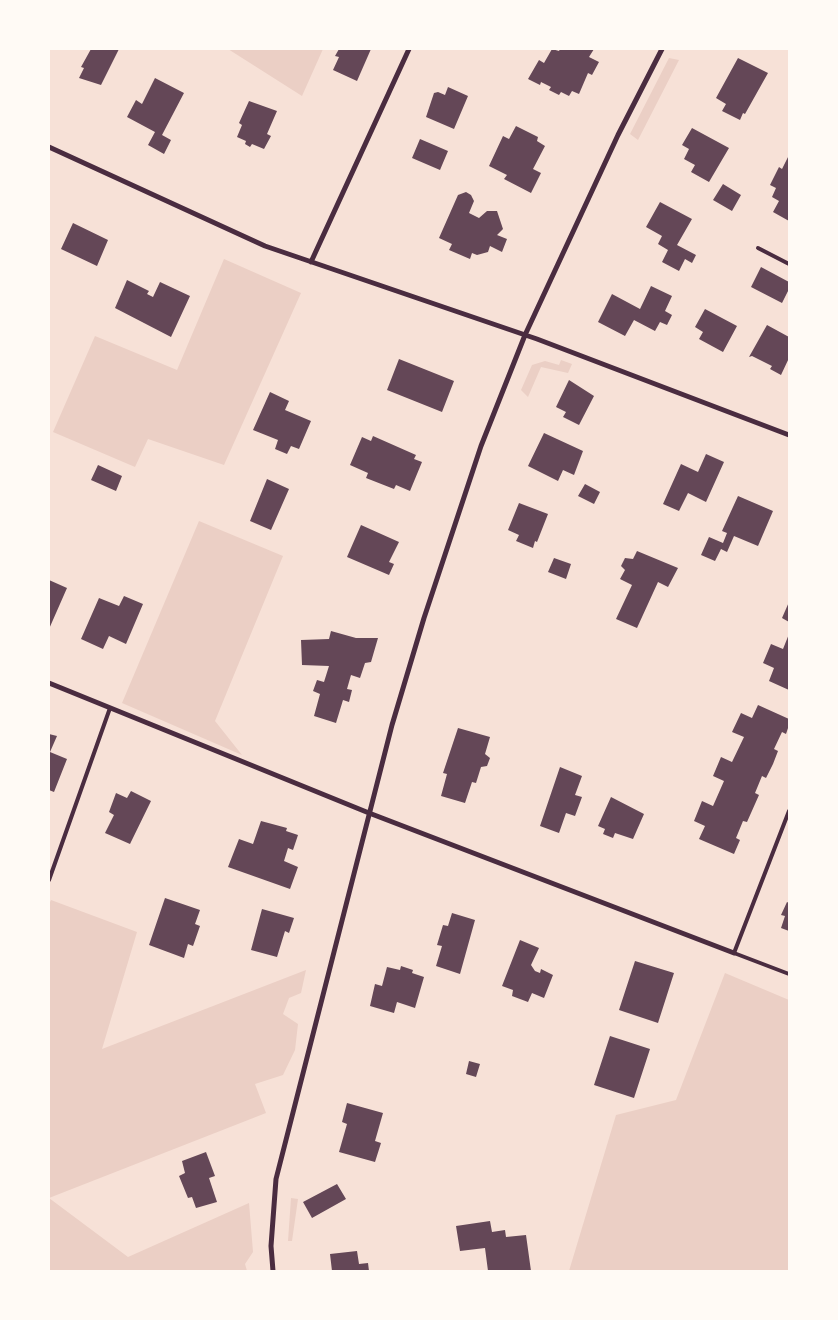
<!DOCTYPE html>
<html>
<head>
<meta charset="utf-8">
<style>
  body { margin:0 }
  #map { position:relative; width:838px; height:1320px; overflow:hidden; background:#f7e1d7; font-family:"Noto Serif",serif }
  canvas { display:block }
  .frame { position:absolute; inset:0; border:50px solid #fffaf5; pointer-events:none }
</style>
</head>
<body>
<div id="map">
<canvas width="838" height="1320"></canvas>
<div class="frame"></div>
</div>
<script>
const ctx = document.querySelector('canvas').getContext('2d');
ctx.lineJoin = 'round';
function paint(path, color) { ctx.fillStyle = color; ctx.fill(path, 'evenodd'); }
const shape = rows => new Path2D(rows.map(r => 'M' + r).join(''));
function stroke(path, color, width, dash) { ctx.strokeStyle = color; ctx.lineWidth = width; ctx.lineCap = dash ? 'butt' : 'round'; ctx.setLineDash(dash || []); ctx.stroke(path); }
paint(shape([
  [228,49,323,49,302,96],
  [669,58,679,60,638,140,630,134],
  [224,259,301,293,224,465,148,439,135,467,53,432,95,336,177,370],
  [561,360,572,364,568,373,541,367,528,397,521,390,532,365,545,361,559,365],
  [199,521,283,556,215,721,242,755,122,703],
  [51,900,137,932,102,1049,306,970,301,993,289,998,283,1014,298,1024,295,1050,283,1075,255,1084,266,1113,49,1198,128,1257,249,1203,253,1252,245,1264,247,1271,49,1271,49,904],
  [725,973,789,1000,789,1271,569,1271,616,1115,676,1100],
  [291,1198,298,1199,292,1241,288,1241]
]), '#ebcfc5');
paint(shape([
  [91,49,119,49,101,85,79,78,84,68,81,67],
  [339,49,371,49,357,81,333,70,339,57,335,56],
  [552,49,559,51,560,49,594,49,589,57,599,62,592,75,588,73,579,94,572,91,569,96,561,92,559,95,549,90,551,87,541,82,540,85,528,79,539,60,544,63],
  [738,58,768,73,745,114,743,113,740,120,722,111,726,104,716,98],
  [155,78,184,93,162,135,171,140,164,154,148,145,155,132,127,117,136,100,142,104],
  [448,87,468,96,454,129,426,117,434,93,438,92,445,95],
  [249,101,277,111,267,134,271,136,264,149,252,144,250,147,245,144,246,141,237,137,242,125,239,123],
  [516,126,538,137,537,141,545,146,533,169,541,173,531,193,504,179,507,175,489,166,503,136,509,139],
  [692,128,729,148,709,182,691,172,695,165,684,159,689,149,682,145],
  [420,139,448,151,440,170,412,158],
  [789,155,789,221,773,212,779,201,772,197,776,188,770,185,779,167,782,169],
  [723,184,741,195,732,211,713,200],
  [466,192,471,195,474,201,469,213,479,218,487,211,497,211,503,229,497,235,507,239,502,252,490,246,488,252,477,255,472,253,470,259,449,250,452,244,439,238,458,195],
  [660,202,692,219,677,245,696,255,692,263,685,259,679,271,662,262,668,250,658,244,662,236,646,227],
  [73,223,108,240,97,266,61,249],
  [761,267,789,282,789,289,782,303,751,287],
  [127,280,149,291,147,294,153,297,160,282,190,296,171,337,115,308],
  [651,286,672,296,665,311,672,315,667,325,660,322,655,331,634,320,625,336,598,322,612,294,640,309],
  [705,309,737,326,723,352,699,339,703,332,695,327],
  [767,325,789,337,789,358,781,375,770,369,772,366,752,356,749,357],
  [399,359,454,381,442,412,387,390],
  [569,380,594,396,579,425,563,417,566,412,556,407],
  [270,392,289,401,285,410,311,421,299,449,291,446,287,454,275,449,278,440,253,430],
  [544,433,583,451,574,475,563,470,558,481,528,466],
  [373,436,416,455,414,459,422,462,410,491,396,485,394,489,366,478,368,473,350,465,362,437,371,441],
  [706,454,724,462,706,502,688,493,679,511,663,504,681,464,698,472],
  [98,465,122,476,116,491,91,480],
  [267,479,289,489,271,530,250,521],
  [585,484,600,492,594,504,578,496],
  [738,496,773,511,758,546,734,536,727,552,721,549,715,561,701,555,709,537,723,543,727,533,722,531],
  [519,503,548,514,537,542,535,541,533,548,516,541,519,535,508,530],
  [361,525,399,542,389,562,394,564,389,575,347,557],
  [637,551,678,568,668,587,658,582,637,628,616,619,632,585,620,579,625,570,621,566,625,558,633,559],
  [554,558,571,564,566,579,548,572],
  [49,580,67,588,49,629],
  [124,596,143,604,126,644,109,636,103,649,81,639,99,598,119,606],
  [789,602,789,622,782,618],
  [331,631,356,638,378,638,371,662,365,663,360,678,351,675,347,689,352,690,349,702,343,700,336,723,314,716,320,694,313,691,317,680,324,682,329,666,302,665,301,640,329,639],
  [789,634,789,690,769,681,774,668,763,663,771,644,783,649],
  [758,705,789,719,789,725,786,734,782,732,774,749,778,751,773,764,766,778,762,776,755,793,759,795,747,822,743,821,736,838,740,840,734,854,699,839,705,826,694,821,702,801,713,806,724,781,713,776,721,757,732,762,744,737,732,732,741,713,752,718],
  [458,728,490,737,485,754,490,758,487,766,481,767,476,783,472,782,465,803,441,796,447,774,443,773],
  [49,734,57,736,50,752,67,759,54,792,49,790],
  [560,767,582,776,575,795,582,797,575,816,566,813,559,833,540,826],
  [131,791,151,801,130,844,105,833,114,815,109,812,116,793,127,798],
  [611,797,644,814,633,839,615,833,613,838,603,834,605,829,598,826],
  [261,821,287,828,286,831,298,835,293,850,288,848,284,861,298,867,290,889,228,867,239,839,253,844],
  [165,898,200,910,195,924,200,926,193,946,188,944,184,958,149,945],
  [787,902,789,903,789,931,781,928,785,916,781,915],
  [262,909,294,918,289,933,285,931,277,957,251,950],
  [452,913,475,920,460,974,436,966,442,946,437,945,443,925,448,926],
  [520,940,539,948,531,965,535,971,540,973,541,969,553,975,544,998,532,993,528,1002,512,996,513,990,502,986],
  [635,961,674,973,658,1023,619,1010],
  [401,966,413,970,412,973,424,977,415,1008,397,1002,394,1013,370,1006,375,984,382,986,387,967,400,970],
  [610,1036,650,1049,634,1098,594,1085],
  [469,1061,480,1064,476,1077,466,1074],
  [347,1103,383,1113,375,1141,381,1143,375,1162,339,1152,347,1124,342,1122],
  [206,1152,215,1176,209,1178,217,1202,196,1208,192,1197,188,1198,179,1176,185,1173,182,1161],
  [337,1184,346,1199,312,1218,303,1202],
  [490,1221,492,1232,505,1230,506,1237,526,1235,531,1271,488,1271,485,1248,460,1251,456,1226],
  [357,1251,359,1264,368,1263,369,1271,332,1271,330,1254]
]), '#644757');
stroke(shape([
  [758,248,789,264],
  [789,811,734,953,789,974],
  [49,880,110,708]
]), '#4a2c40', 4);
stroke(shape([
  [49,147,265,246,537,339,789,435],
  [311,262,409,49],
  [49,683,369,813,734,953],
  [273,1271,271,1246,276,1179,392,725,424,618,481,446,525,335,618,135,662,49]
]), '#4a2c40', 5);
</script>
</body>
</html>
